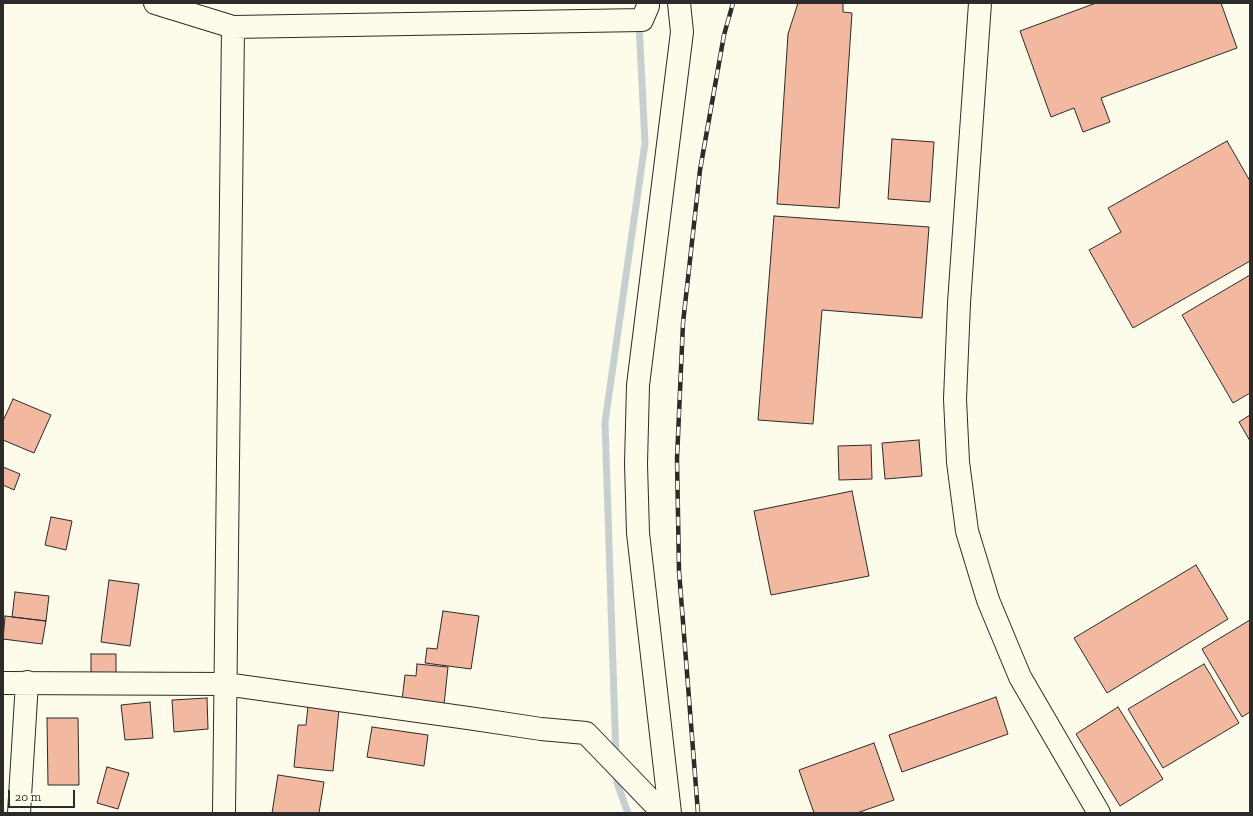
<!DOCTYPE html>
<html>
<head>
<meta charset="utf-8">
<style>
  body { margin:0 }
  #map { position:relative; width:1253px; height:816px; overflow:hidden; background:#fdfbea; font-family:"Zilla Slab",serif }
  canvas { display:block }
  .frame { position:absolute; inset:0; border:4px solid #2b2b2b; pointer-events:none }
  .scale { position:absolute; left:8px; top:790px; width:67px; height:18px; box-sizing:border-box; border:2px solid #2b2b2b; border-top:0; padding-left:5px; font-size:12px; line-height:14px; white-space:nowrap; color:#2b2b2b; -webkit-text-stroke:3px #fdfbea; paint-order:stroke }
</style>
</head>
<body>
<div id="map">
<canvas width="1253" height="816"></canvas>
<div class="frame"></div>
<div class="scale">20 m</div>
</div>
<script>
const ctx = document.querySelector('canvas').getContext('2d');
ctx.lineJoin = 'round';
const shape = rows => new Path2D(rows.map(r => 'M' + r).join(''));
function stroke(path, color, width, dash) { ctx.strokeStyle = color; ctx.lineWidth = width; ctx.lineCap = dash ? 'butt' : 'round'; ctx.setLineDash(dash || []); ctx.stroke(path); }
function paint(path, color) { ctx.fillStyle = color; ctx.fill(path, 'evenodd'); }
stroke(shape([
  [616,758,605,422,645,143,639,23],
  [617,772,617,783,628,813]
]), '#c7d0d0', 7);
const building = shape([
  [798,3,843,3,843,12,852,13,839,208,777,204,788,34,798,3],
  [1096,3,1221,3,1237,48,1101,98,1110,122,1083,132,1074,108,1051,117,1020,31,1096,3],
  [892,139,934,142,930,202,888,199,892,139],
  [1227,141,1250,181,1250,261,1133,328,1089,250,1121,232,1108,208,1227,141],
  [774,216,929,227,922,318,822,310,813,424,758,420,774,216],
  [1250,275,1250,393,1233,403,1182,315,1250,275],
  [13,399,51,415,34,453,3,440,3,421,13,399],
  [1250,415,1250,441,1239,422,1250,415],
  [919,440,922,476,885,479,882,443,919,440],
  [871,445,872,479,839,480,838,446,871,445],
  [3,467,20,474,14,490,3,485,3,467],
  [852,491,869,576,771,595,754,511,852,491],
  [51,517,72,521,66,550,45,545,51,517],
  [1196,565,1228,619,1107,693,1074,638,1196,565],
  [109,580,139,584,130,646,101,642,109,580],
  [15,592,49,596,46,621,12,617,15,592],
  [443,611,479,616,471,669,425,663,427,648,437,649,443,611],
  [5,616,46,621,42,644,3,639,5,616],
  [1250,620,1250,712,1242,717,1202,649,1250,620],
  [91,654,116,654,116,675,91,675,91,654],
  [417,664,448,667,444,705,402,700,405,675,416,676,417,664],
  [1204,664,1239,723,1163,768,1128,709,1204,664],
  [996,697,1008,734,902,772,889,735,996,697],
  [207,698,208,729,174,732,172,700,207,698],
  [150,702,153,738,125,740,121,705,150,702],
  [308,706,339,709,333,771,294,767,298,725,306,725,308,706],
  [1118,707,1163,779,1120,806,1076,734,1118,707],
  [47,718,78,718,79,785,48,785,47,718],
  [372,727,428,735,424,766,367,757,372,727],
  [874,743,894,800,857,813,814,813,799,770,874,743],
  [107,767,129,773,118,809,97,803,107,767],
  [278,775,324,782,319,813,272,813,278,775]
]);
paint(building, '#f2b8a0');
stroke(building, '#2b2b2b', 1);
const minor = shape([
  [155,3,233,27,642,20,648,6,648,3],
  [980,3,959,303,955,399,958,462,967,531,988,600,1020,677,1099,813],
  [3,683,225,684,468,718,541,729,586,733,663,813],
  [19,813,27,682],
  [224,813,233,27],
  [670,813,638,533,636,464,638,385,682,32,679,3]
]);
stroke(minor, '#2b2b2b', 24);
stroke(minor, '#fdfbea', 22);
const rail = shape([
  [698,813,679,571,677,459,683,323,700,170,724,35,733,3]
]);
stroke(rail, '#2b2b2b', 4.5);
stroke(rail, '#fdfbea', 3, [9]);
</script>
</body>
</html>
